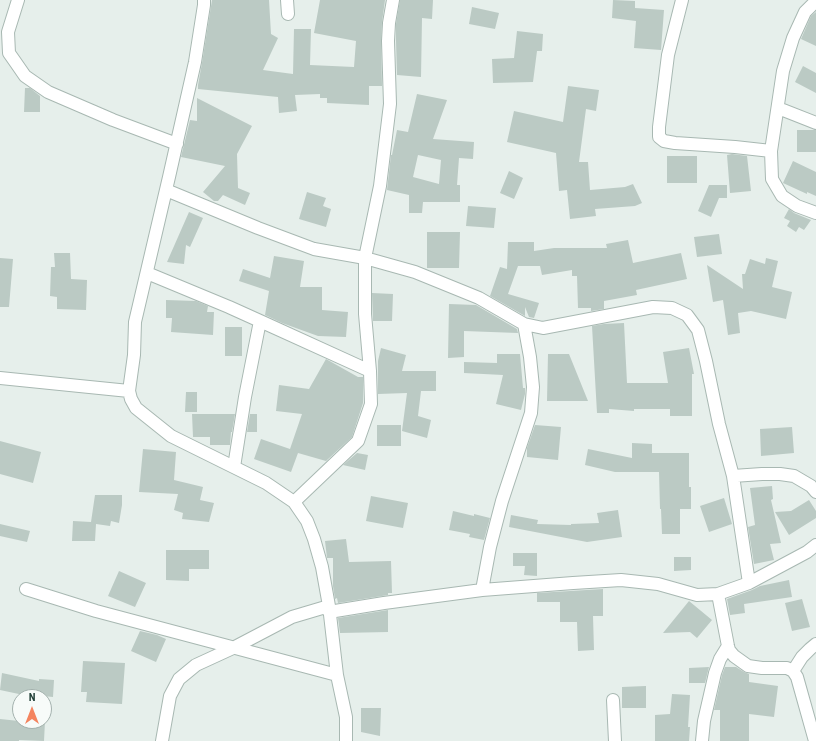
<!DOCTYPE html>
<html>
<head>
<meta charset="utf-8">
<style>
  body { margin:0 }
  #map { position:relative; width:816px; height:741px; overflow:hidden; background:#e6efeb; font-family:"Roboto Condensed",sans-serif }
  canvas { display:block }
  .north { position:absolute; left:12px; top:689px; width:40px; height:40px; box-sizing:border-box; background:#f7fbf9; border:1px solid #a3b1ad; border-radius:50%; rotate:0deg; font-size:11px; font-weight:700; line-height:16px; text-align:center; color:#24423a }
  .north::after { content:''; display:block; margin:auto; width:14px; height:18px; background:#f4845f; clip-path:polygon(50% 0,100% 100%,50% 72%,0 100%) }
</style>
</head>
<body>
<div id="map">
<canvas width="816" height="741"></canvas>
<div class="north">N</div>
</div>
<script>
const ctx = document.querySelector('canvas').getContext('2d');
ctx.lineJoin = 'round';
function paint(path, color) { ctx.fillStyle = color; ctx.fill(path, 'evenodd'); }
const shape = rows => new Path2D(rows.map(r => 'M' + r).join(''));
function stroke(path, color, width, dash) { ctx.strokeStyle = color; ctx.lineWidth = width; ctx.lineCap = dash ? 'butt' : 'round'; ctx.setLineDash(dash || []); ctx.stroke(path); }
paint(shape([
  [212,0,269,0,271,34,278,38,263,70,293,74,294,29,311,29,310,65,354,67,356,41,314,33,320,0,385,0,382,22,381,41,382,86,369,86,369,105,327,103,327,98,320,98,320,94,295,95,297,111,279,113,278,97,198,89,198,85,202,63],
  [400,0,433,0,432,19,422,18,421,77,397,75,396,41,396,24],
  [613,0,635,1,635,8,664,10,661,50,634,48,636,21,612,18],
  [472,7,499,13,495,29,469,24],
  [816,12,816,46,801,39,811,16],
  [517,31,543,34,542,51,537,51,533,82,493,83,492,59,514,58],
  [803,66,816,73,816,93,795,82],
  [568,86,599,90,596,111,586,109,579,162,588,162,590,190,625,187,633,184,642,203,635,206,595,209,596,216,570,219,567,190,559,191,556,153,507,142,514,111,563,122],
  [25,88,30,88,40,96,40,112,24,112],
  [417,94,447,100,433,139,474,142,473,159,459,158,457,185,460,185,460,202,423,202,422,213,409,213,409,195,387,190,391,155,392,155,397,130,408,132],
  [418,155,441,160,439,184,413,177],
  [197,98,252,126,237,154,238,188,250,193,245,205,223,195,218,201,214,201,203,192,225,166,181,157,190,120,197,121],
  [797,130,816,130,816,152,797,152],
  [732,154,747,156,751,191,730,193,727,155],
  [667,156,697,156,697,183,667,183],
  [793,161,816,172,816,196,807,192,807,194,783,183],
  [509,171,523,178,514,199,500,193],
  [709,185,727,185,727,198,719,198,711,217,698,211],
  [307,192,326,198,323,206,331,209,326,227,299,219],
  [468,206,496,208,494,228,466,226],
  [789,209,794,213,811,220,804,230,799,227,796,232,787,226,790,221,784,218],
  [189,212,203,218,190,247,186,245,184,264,167,262],
  [427,232,460,232,459,268,427,268],
  [719,234,722,254,697,257,694,237],
  [628,240,633,263,681,253,687,279,636,290,637,295,604,301,604,309,591,311,591,308,578,308,577,276,572,276,572,270,542,275,540,266,518,266,508,294,539,303,534,318,529,317,525,307,525,316,490,296,500,267,507,269,508,242,534,242,534,251,554,248,607,248,606,244],
  [54,253,70,253,71,279,87,280,86,310,57,309,57,297,50,296,51,267,55,267],
  [274,256,304,261,300,287,322,287,322,310,348,312,346,337,318,336,282,323,265,315,269,291,239,281,243,269,270,278],
  [0,258,13,259,9,307,0,307],
  [766,258,778,261,772,287,792,292,786,319,751,311,738,313,740,333,728,335,723,300,713,302,707,265,743,289,742,274,745,274,750,259,765,264],
  [372,293,393,294,392,321,373,321],
  [166,300,196,301,208,306,207,312,214,312,213,335,171,332,172,318,166,318],
  [449,304,476,305,517,329,518,333,464,331,464,357,448,358],
  [624,323,627,383,668,383,663,352,689,348,694,374,692,374,692,416,670,416,670,409,634,409,634,411,609,409,609,413,597,413,592,326,604,324],
  [225,327,242,327,242,356,225,356],
  [381,348,406,355,402,371,436,371,436,391,421,391,418,416,431,420,427,438,402,431,407,393,378,394,378,361],
  [497,354,520,354,523,388,525,388,525,394,521,410,496,404,503,375,464,373,464,362,497,363],
  [548,354,569,354,588,401,547,401],
  [326,359,358,377,363,377,363,403,352,437,326,461,298,453,291,472,254,459,261,439,290,449,302,414,276,411,279,385,309,389],
  [186,392,197,392,197,412,185,412],
  [192,414,235,414,232,432,231,432,230,445,210,445,210,437,193,437],
  [250,414,257,414,257,432,247,432],
  [377,425,401,425,401,446,377,446],
  [535,425,561,427,558,460,527,457,527,448],
  [792,427,794,453,761,456,760,429],
  [0,441,41,452,33,483,0,474],
  [632,443,652,444,652,453,689,453,689,487,691,487,691,509,680,509,680,534,662,534,661,509,660,509,659,472,615,472,585,465,588,449,632,458],
  [143,449,176,452,174,480,203,487,200,500,214,503,209,522,182,519,183,513,174,510,178,494,139,492],
  [357,453,368,455,365,470,343,465],
  [772,486,773,499,771,500,781,543,770,544,774,560,754,564,748,527,755,525,750,488],
  [95,495,122,495,122,505,119,523,111,521,110,526,96,524,95,541,72,541,73,521,91,522],
  [371,496,408,503,403,528,366,521],
  [724,498,732,524,709,532,700,506],
  [809,500,816,511,816,518,789,535,775,512,791,511],
  [618,510,622,537,587,542,509,527,511,515,538,520,537,524,571,525,571,524,599,523,597,513],
  [453,511,474,516,474,514,490,518,484,540,469,537,470,534,449,530],
  [0,524,30,531,27,542,0,536],
  [346,539,349,562,391,561,392,593,388,593,388,595,338,603,337,598,335,599,333,586,333,558,327,558,325,541],
  [166,550,209,550,209,569,189,569,189,581,166,580],
  [513,553,537,553,537,576,524,575,525,566,513,566],
  [674,557,691,557,691,570,674,571],
  [119,571,146,583,135,607,108,596],
  [789,580,792,597,744,604,745,613,730,615,727,599,752,590,760,586],
  [603,589,603,616,593,616,594,650,578,651,577,622,560,622,560,602,537,602,537,593],
  [802,599,810,627,792,631,785,603],
  [689,601,712,620,697,638,690,632,663,633],
  [388,610,388,632,340,633,338,618],
  [140,631,157,635,166,639,156,662,131,651],
  [83,661,125,663,122,704,86,702,87,692,81,692],
  [709,667,705,683,689,683,689,668],
  [725,667,736,667,744,672,749,674,749,682,778,686,774,717,749,714,749,741,720,741,720,710,714,710,722,675],
  [2,673,39,681,39,679,54,680,53,697,33,695,33,697,0,690],
  [646,686,646,708,622,708,622,687],
  [672,694,690,695,688,727,690,727,689,741,655,741,655,715,670,714],
  [361,708,381,708,380,736,361,732],
  [0,719,19,721,45,721,44,741,19,740,19,741,0,741]
]), '#bbcac4');
const minor = shape([
  [18,0,8,32,9,53,16,63,25,76,48,92,113,120,177,144],
  [204,0,204,5,195,62,169,177,135,322,134,355,129,391,131,399,136,408,171,436,266,483,294,502,307,521,314,539,322,567,329,606,337,675,346,717,346,741],
  [287,0,288,14],
  [682,0,668,55,659,127,659,137,664,141,675,143,735,147,771,151],
  [816,1,805,12,793,38,783,71,771,151,772,179,782,196,797,206,816,213],
  [778,108,816,123],
  [166,190,258,228,314,249,365,258,415,272,479,298,524,324,543,328,653,307,672,308,687,315,698,330,706,361,719,424,733,476,749,583],
  [147,273,229,307,260,321,370,371],
  [0,378,129,391],
  [234,467,245,397,260,321],
  [733,476,762,474,780,474,794,476,811,486,816,492],
  [294,502,358,441,371,404,370,371,365,314,365,258,380,186,390,104,388,41,389,23,393,0],
  [26,589,96,611,337,675],
  [482,590,490,547,502,501,531,413,533,387,530,357,524,324],
  [718,594,728,646,729,650,734,656,748,666,762,668,787,668,793,671,797,677,815,741],
  [329,612,384,603,482,590,573,583,621,580,658,584,697,595,718,594,749,583,807,552,816,545],
  [793,671,802,657,810,649,816,644],
  [613,700,615,741],
  [162,741,170,696,179,679,196,665,233,648,292,617,329,606],
  [702,741,704,721,715,673,720,659,728,646]
]);
stroke(minor, '#a8b8b2', 14);
stroke(minor, '#fff', 12);
</script>
</body>
</html>
